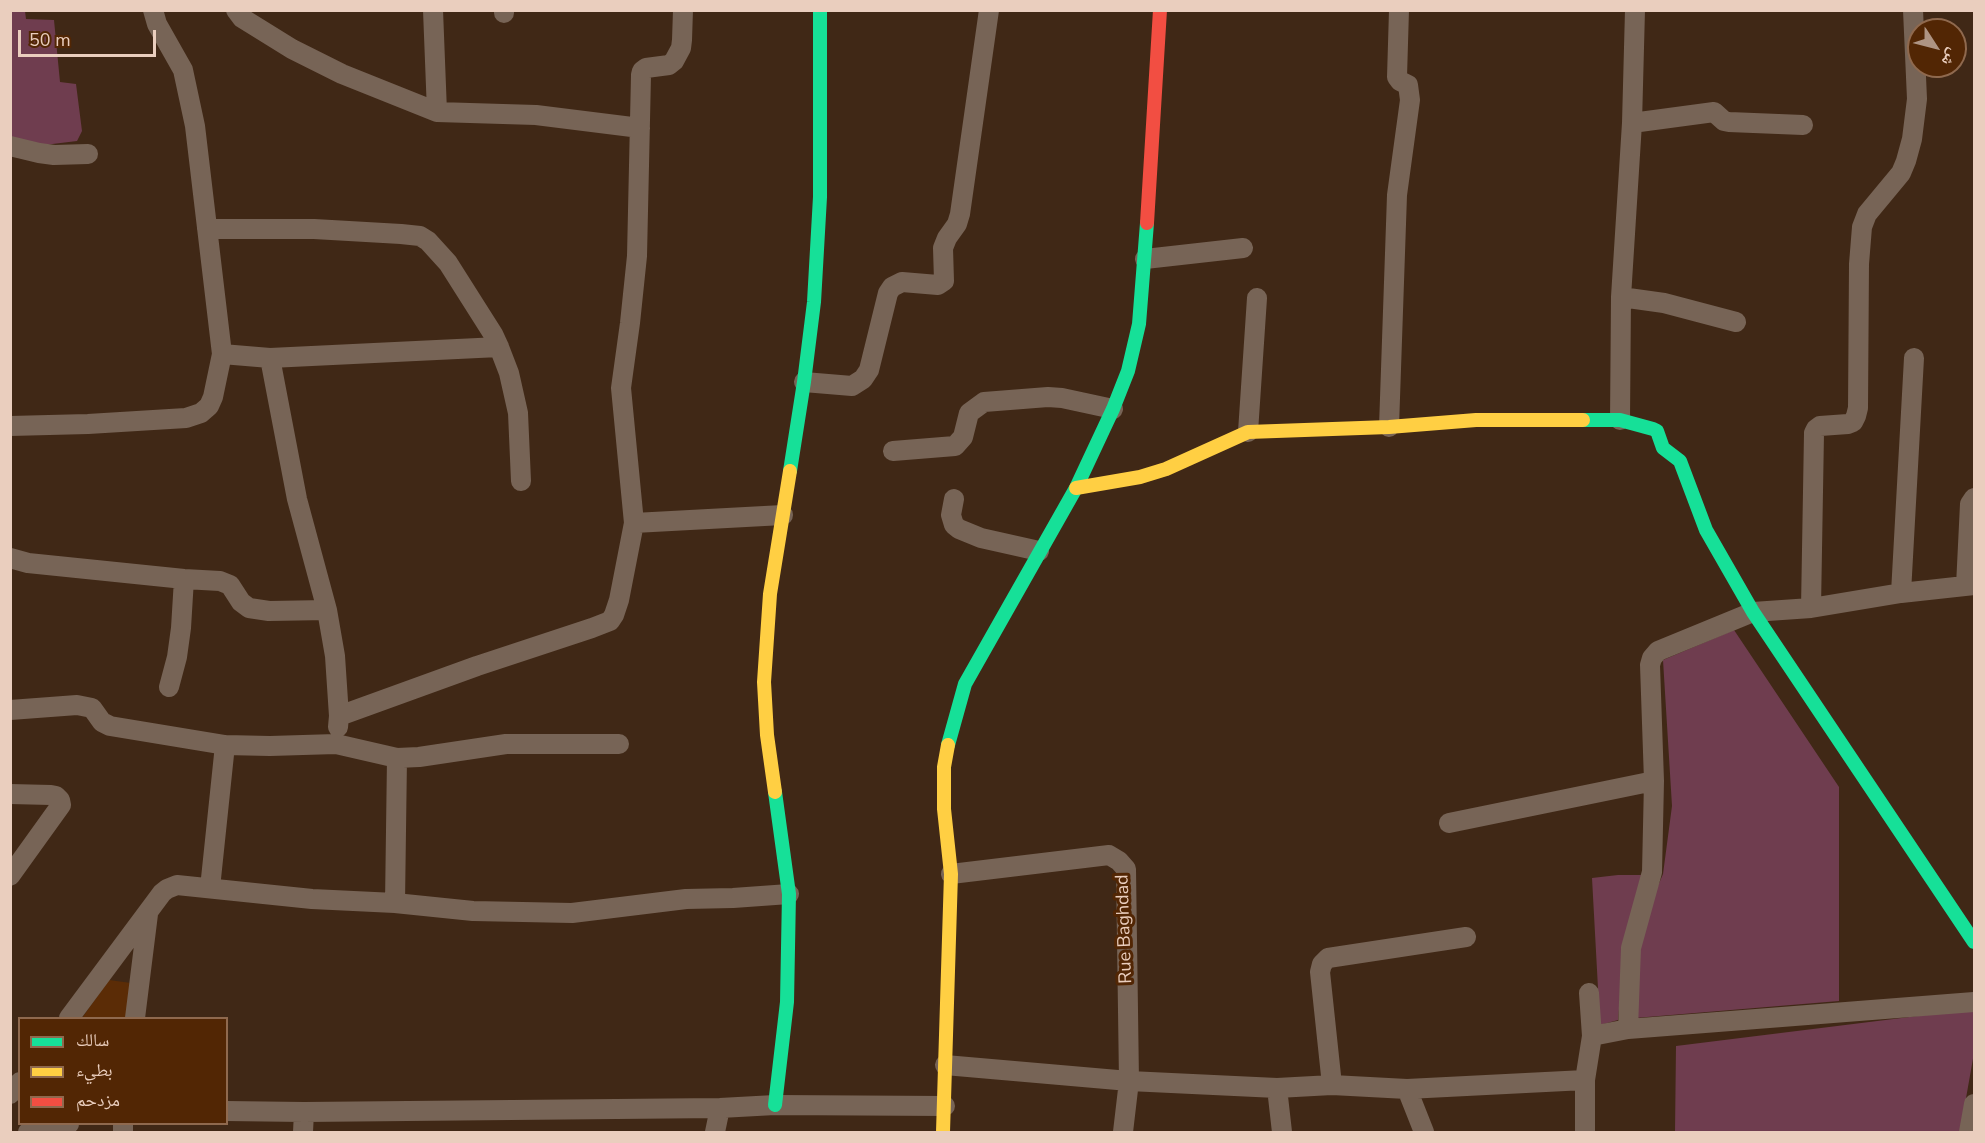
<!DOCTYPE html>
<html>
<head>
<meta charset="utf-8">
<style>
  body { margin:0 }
  #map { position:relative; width:1985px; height:1143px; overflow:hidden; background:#402816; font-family:"Nunito Sans","Noto Naskh Arabic",sans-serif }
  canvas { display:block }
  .frame { position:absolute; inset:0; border:12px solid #eacebe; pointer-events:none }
  .legend { position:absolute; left:18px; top:1017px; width:210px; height:108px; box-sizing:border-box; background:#522604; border:2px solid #8f694e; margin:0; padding:8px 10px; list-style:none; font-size:18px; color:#eacebe }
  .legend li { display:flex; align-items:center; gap:12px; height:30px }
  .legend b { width:30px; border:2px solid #8f694e }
  .north { position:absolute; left:1907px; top:18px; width:60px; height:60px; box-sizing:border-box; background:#522604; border:2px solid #8f694e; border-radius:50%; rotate:126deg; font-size:16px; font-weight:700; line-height:24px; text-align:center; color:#eacebe }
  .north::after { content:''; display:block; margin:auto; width:21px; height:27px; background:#ae9483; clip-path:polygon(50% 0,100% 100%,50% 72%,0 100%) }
  .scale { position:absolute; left:18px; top:30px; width:138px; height:27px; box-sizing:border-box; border:3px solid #eacebe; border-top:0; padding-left:8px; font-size:18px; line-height:21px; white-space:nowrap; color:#eacebe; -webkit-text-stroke:4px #522604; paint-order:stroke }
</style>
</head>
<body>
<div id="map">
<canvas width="1985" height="1143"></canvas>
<div class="frame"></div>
<ul class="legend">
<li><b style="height:8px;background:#16e098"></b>سالك</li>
<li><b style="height:8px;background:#ffcf43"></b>بطيء</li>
<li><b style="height:8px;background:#f24e42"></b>مزدحم</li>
</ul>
<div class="north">ش</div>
<div class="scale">50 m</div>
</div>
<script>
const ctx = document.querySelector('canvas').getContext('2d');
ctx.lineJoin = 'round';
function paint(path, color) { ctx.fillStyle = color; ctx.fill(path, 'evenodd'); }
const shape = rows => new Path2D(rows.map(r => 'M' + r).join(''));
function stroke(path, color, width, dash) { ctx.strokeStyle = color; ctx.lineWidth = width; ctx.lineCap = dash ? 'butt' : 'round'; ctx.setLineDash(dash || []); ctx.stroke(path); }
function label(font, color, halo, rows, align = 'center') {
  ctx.font = font + ' "Nunito Sans",sans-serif'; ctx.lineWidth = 6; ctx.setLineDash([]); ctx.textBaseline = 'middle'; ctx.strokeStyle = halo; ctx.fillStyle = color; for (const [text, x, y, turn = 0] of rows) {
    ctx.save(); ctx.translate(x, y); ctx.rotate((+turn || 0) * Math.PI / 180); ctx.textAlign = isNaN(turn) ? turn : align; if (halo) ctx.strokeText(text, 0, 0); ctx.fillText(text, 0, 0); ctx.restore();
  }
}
paint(shape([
  [109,980,131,983,126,1018,82,1018]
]), '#5b2c06');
paint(shape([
  [10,11,25,11,26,19,54,20,60,82,76,84,82,131,77,141,28,147,11,140],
  [1734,630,1839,787,1839,1001,1635,1018,1638,933,1663,874,1672,806,1663,660],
  [1618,875,1642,875,1625,943,1618,1020,1600,1025,1592,878],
  [1974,1009,1974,1053,1960,1132,1675,1132,1676,1046]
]), '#6f3d4f');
stroke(shape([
  [236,10,242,18,292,49,342,74,437,112,536,115,640,128],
  [433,10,437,112],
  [504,10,504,13],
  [1632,123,1714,112,1724,121,1729,122,1803,125],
  [10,146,39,153,54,155,88,154],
  [207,229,314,229,401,234,420,236,428,241,448,263,493,334,499,347,509,373,518,413,521,481],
  [1145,259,1243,248],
  [1621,297,1664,303,1736,322],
  [222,354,270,358,499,347],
  [270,358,297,499,327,610,335,656,339,716,338,727],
  [804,382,852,386,863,379,869,370,888,293,892,287,902,282,938,285,944,281,943,248,947,238,957,224,960,214,989,10],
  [1620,420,1621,297,1632,123,1635,10],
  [10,426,88,424,186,418,201,413,209,406,213,397,222,354,195,126,183,70,157,24,153,10],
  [1389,427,1397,195,1410,100,1408,85,1400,81,1397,77,1399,10],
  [1248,432,1257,298],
  [893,451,955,446,963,437,969,413,984,402,1048,397,1062,398,1113,409],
  [954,499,951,515,954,525,959,529,981,538,1039,551],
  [634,523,783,515],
  [10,558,28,563,184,579,220,581,230,585,241,602,249,608,269,611,327,610],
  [1966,586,1970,504,1974,498],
  [1901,593,1914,358],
  [1811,608,1814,433,1816,429,1820,426,1848,424,1853,422,1856,416,1858,408,1859,264,1862,227,1867,214,1901,173,1906,161,1912,139,1917,99,1913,10],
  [169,687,177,657,181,628,184,579],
  [10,710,77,705,92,708,102,722,110,726,225,745,270,746,336,744,397,758,419,757,506,744,619,744],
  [339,716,477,666,592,628,610,621,614,615,619,600,634,523,621,388,630,323,637,256,641,75,642,71,646,68,669,65,674,61,681,48,682,40,683,10],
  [10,794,51,795,56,796,60,800,61,805,10,876],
  [1449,823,1654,781],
  [951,874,1109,855,1119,861,1126,869,1129,1081,1123,1132],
  [210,888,225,745],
  [395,903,397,758],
  [69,1018,162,893,167,889,177,885,312,899,395,903,473,911,572,913,686,899,733,898,789,894],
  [135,1018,148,914],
  [1628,1029,1631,948,1652,872,1654,781,1650,665,1652,658,1658,651,1753,612,1811,608,1901,593,1974,585],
  [1592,1036,1628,1029,1974,1002],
  [945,1065,1129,1081,1277,1088,1332,1085,1407,1089,1585,1080],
  [1332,1085,1320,972,1322,964,1328,958,1466,937],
  [1277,1088,1282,1132],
  [1407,1089,1424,1132],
  [10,1094,20,1082],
  [226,1111,304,1112,720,1108,775,1105,945,1106],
  [28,1132,69,1124],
  [123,1132,123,1124],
  [303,1132,304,1112],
  [715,1132,720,1108],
  [1585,1132,1585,1080,1592,1036,1589,993],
  [1969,1132,1974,1104]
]), '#776456', 20);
stroke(shape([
  [1583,420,1620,420,1653,429,1657,431,1663,448,1680,461,1706,530,1753,612,1974,942],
  [790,471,804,382,814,302,820,197,820,10],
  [948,745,965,684,1076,488,1113,409,1128,371,1139,324,1147,223],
  [775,792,789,894,787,1002,775,1105]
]), '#16e098', 14);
stroke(shape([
  [1076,488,1140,477,1166,469,1248,432,1389,427,1476,420,1583,420],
  [775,792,767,735,764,682,770,594,790,471],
  [943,1132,951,874,944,809,944,767,948,745]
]), '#ffcf43', 14);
stroke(shape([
  [1147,223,1160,10]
]), '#f24e42', 14);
label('18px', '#eacebe', '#522604', [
  ["Rue Baghdad",1125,929,-92]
]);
</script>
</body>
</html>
